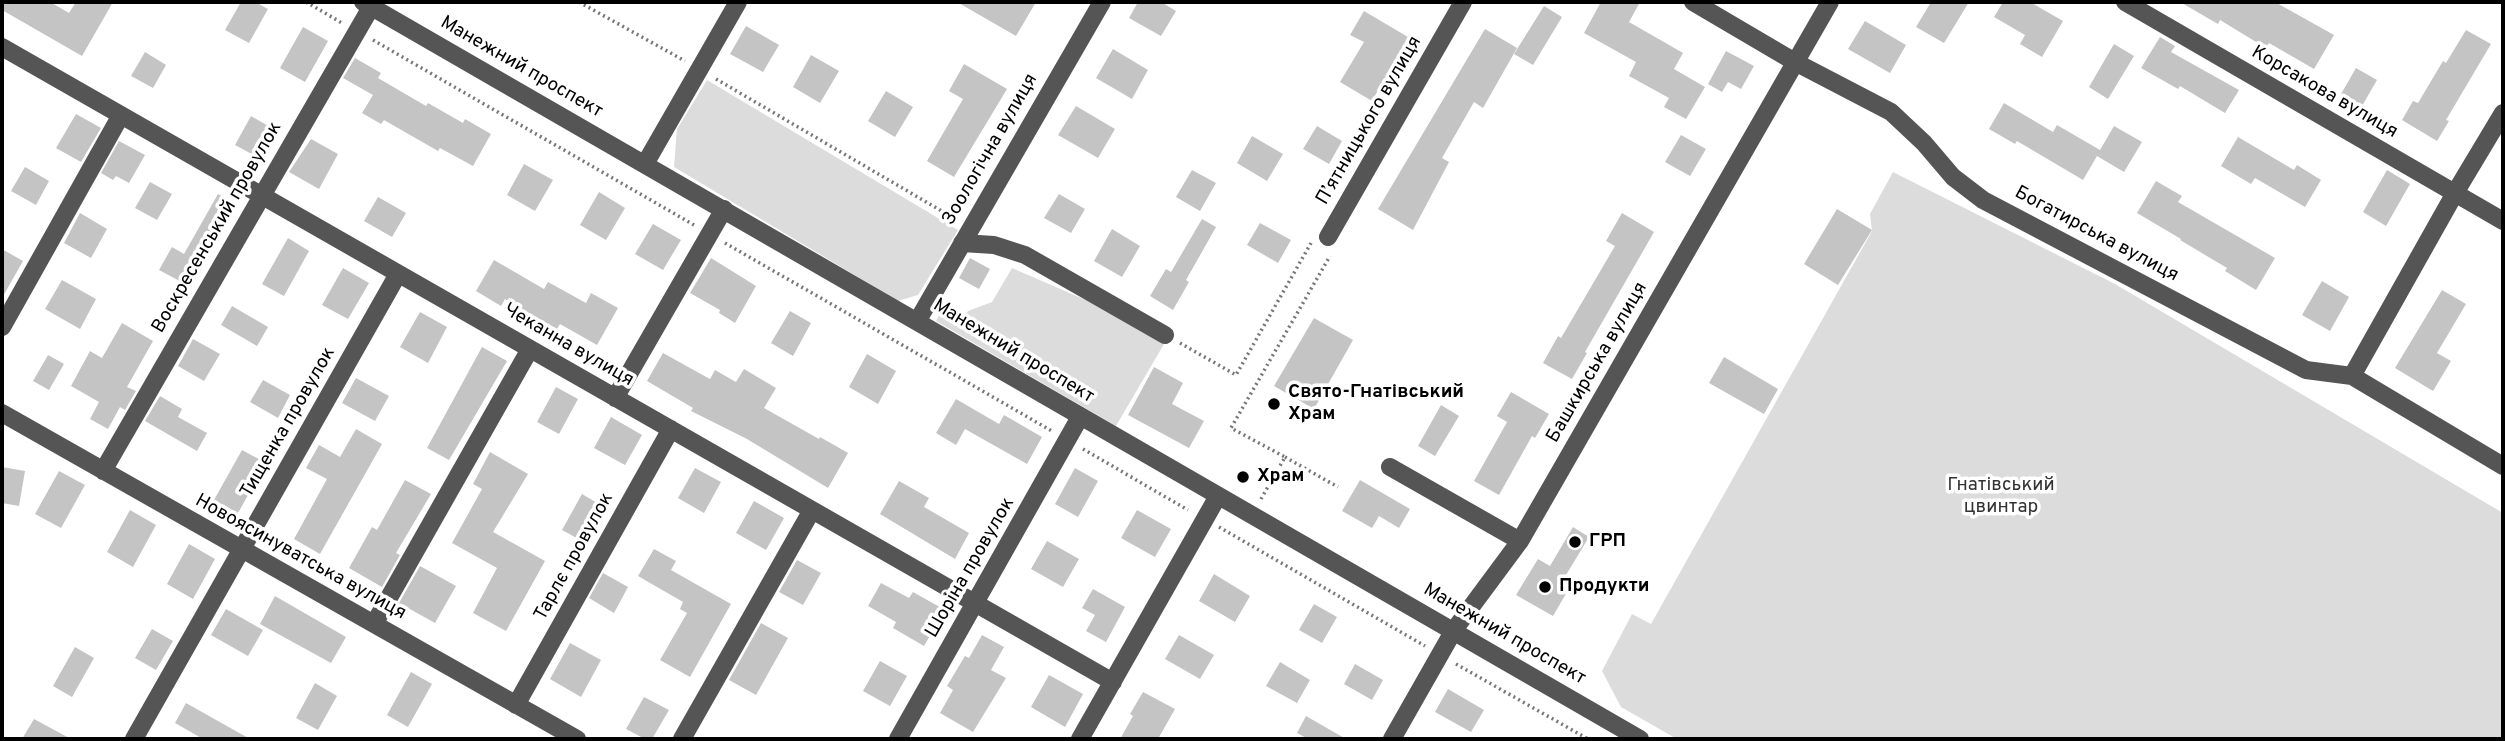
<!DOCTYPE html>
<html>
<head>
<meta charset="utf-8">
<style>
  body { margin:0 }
  #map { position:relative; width:2505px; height:741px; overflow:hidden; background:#fff; font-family:Overpass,sans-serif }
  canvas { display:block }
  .frame { position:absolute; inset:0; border:4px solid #000; pointer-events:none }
</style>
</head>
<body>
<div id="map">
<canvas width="2505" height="741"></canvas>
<div class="frame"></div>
</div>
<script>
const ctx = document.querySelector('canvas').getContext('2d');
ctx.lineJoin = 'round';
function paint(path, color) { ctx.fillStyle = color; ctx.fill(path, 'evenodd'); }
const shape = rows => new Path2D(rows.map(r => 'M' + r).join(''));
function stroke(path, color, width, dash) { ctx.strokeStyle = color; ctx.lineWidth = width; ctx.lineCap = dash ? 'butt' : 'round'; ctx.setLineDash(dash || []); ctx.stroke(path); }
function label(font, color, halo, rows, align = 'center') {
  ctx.font = font + ' Overpass,sans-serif'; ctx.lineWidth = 7; ctx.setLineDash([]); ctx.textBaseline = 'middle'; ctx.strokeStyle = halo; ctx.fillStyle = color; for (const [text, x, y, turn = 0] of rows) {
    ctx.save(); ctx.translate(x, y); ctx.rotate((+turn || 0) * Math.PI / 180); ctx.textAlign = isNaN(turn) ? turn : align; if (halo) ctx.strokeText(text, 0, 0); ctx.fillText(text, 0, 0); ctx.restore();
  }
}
paint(shape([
  [707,80,958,230,918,295,898,301,674,167,677,129],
  [1893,172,2115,284,2503,513,2503,739,1677,739,1621,707,1602,671,1632,614,1651,624,1872,231,1870,214],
  [1012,268,1095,304,1164,344,1116,426,936,321,940,314,948,318,964,317,968,311,992,302]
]), '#dcdcdc');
paint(shape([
  [2,2,50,2,69,13,76,2,113,2,82,56,2,10],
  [241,2,255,2,268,9,249,43,225,30],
  [957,2,1036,2,1016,36],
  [1138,2,1161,2,1176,11,1161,36,1129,18],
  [1601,2,1640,2,1629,22,1683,53,1674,69,1705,87,1686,119,1664,107,1669,98,1629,76,1636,62,1584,33],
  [1931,2,1969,2,1944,43,1916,27],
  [2003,2,2030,2,2063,21,2042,57,2020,44,2025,35,1994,17],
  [2180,2,2275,2,2334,35,2314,69,2269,43,2266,48,2220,20,2218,24],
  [1544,6,1562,17,1533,65,1514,54],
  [1364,11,1408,37,1372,101,1340,82,1364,42,1350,35],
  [1865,21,1906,45,1890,73,1848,49],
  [746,26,779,45,763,72,730,54],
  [303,27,328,41,305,82,280,68],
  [1485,29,1517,48,1483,108,1474,102,1442,158,1449,162,1413,230,1378,209],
  [2466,30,2491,44,2446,120,2449,121,2437,141,2402,120,2413,101,2418,103,2443,61,2446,63],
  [2160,37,2175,46,2171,52,2239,90,2225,113,2180,86,2178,89,2141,68],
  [2114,44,2134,56,2108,99,2089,87],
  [1113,49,1148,70,1132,99,1096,78],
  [1726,51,1754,66,1741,89,1728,82,1722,92,1708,84],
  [145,52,166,65,153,88,131,76],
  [811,55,839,71,820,103,793,87],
  [355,58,381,73,378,78,426,106,428,103,463,123,465,119,491,134,473,166,440,148,438,151,384,120,381,124,362,113,373,95,343,78],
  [964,64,1007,89,954,177,927,161,963,99,949,91],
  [2356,68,2377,80,2362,106,2341,94],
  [886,91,913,107,895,137,868,121],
  [2004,103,2053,132,2057,125,2100,150,2114,126,2142,142,2124,172,2097,156,2083,180,2017,141,2015,144,1989,129],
  [1076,106,1115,129,1098,158,1058,135],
  [76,114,101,128,81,162,56,148],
  [251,116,277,131,261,159,235,145],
  [1317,126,1342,141,1329,164,1303,149],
  [1681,135,1706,149,1690,176,1665,162],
  [1252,136,1283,154,1267,181,1237,163],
  [2238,137,2294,170,2297,165,2321,180,2305,207,2255,178,2251,184,2221,166],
  [311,139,338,154,319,189,289,172],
  [119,141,145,155,129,183,116,176,113,180,101,173],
  [524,164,553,180,535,211,507,195],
  [25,167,49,181,36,205,11,191],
  [1192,170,1216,183,1200,211,1176,197],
  [2387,170,2410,184,2386,226,2363,212],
  [2156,181,2182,196,2178,202,2275,258,2256,290,2225,271,2227,268,2180,240,2181,239,2137,213],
  [150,182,172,194,157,220,135,208],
  [599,192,625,208,606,240,580,225],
  [218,194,238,205,191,287,159,270,172,247,184,254],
  [1059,194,1085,209,1071,233,1044,218],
  [378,197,406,213,392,237,364,221],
  [1837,209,1872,230,1838,285,1804,264],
  [80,213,107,229,91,258,64,243],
  [1622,213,1654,232,1585,352,1587,353,1572,379,1543,363,1558,336,1561,338,1615,246,1606,241],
  [1202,219,1216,227,1186,280,1189,282,1173,310,1150,296,1166,269,1171,272],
  [1260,223,1291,240,1278,263,1247,245],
  [653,224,681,240,663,270,635,254],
  [1112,229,1140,246,1122,277,1094,261],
  [288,238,309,251,284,296,262,284],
  [2,249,23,261,2,298],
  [711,258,756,286,735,323,719,313,720,310,690,293],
  [970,258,990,269,979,289,959,278],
  [494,260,544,289,548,282,586,303,591,293,618,308,597,345,560,324,557,329,505,299,501,306,476,291],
  [343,268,369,283,348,319,322,305],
  [62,280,96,299,80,329,45,309],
  [2322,281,2349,297,2330,331,2302,315],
  [2442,290,2466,304,2437,353,2451,361,2433,391,2395,368],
  [232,306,268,327,257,346,221,325],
  [790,311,811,323,793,356,771,343],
  [420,312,447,327,428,363,400,347],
  [1314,318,1353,340,1314,409,1274,386],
  [122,323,153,341,127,387,136,391,125,410,120,407,108,429,90,419,99,402,71,386,90,351,102,358],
  [193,339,220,354,204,381,178,366],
  [482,347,507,361,449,460,427,448],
  [663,353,710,379,715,370,736,382,744,369,776,388,764,408,819,439,820,437,848,453,828,488,747,439,691,411,693,408,647,381],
  [867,354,896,371,878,404,849,387],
  [48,355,64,364,49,390,33,381],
  [1724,357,1778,389,1764,414,1709,383],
  [1154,367,1183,383,1172,404,1204,421,1189,448,1128,415],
  [356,378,389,396,375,421,342,403],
  [263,380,290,395,278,418,250,402],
  [556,387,578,399,559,434,537,422],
  [1511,392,1549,414,1535,438,1532,436,1499,495,1474,481,1507,422,1497,416],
  [160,396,182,409,178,417,207,433,197,451,145,421],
  [956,399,999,424,1004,415,1042,437,1027,464,965,429,956,445,936,433],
  [1441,405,1459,416,1435,456,1418,446],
  [611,417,642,435,625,465,594,448],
  [356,429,382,444,320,554,294,539,327,479,306,468,319,445,340,457],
  [242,450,266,463,238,513,214,500],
  [490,452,528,474,493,532,545,561,506,631,473,613,497,568,452,543,482,489,473,484],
  [2,467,25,471,19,506,2,503],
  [695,468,721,482,704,513,678,498],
  [1075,468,1098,481,1078,517,1055,504],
  [59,471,85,485,61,528,35,514],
  [405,480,431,494,396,553,400,555,382,587,349,568,372,527,377,530],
  [1360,480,1410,509,1399,528,1379,516,1372,528,1342,511],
  [899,481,929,498,924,507,969,533,955,559,880,514],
  [582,494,604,507,584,542,562,530],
  [754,501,784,518,766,550,736,533],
  [130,510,156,525,133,567,107,552],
  [1137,510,1171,529,1155,557,1121,538],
  [1573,527,1589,537,1566,575,1574,580,1553,616,1516,595,1538,559,1550,566],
  [1047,541,1079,559,1063,587,1031,569],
  [189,544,215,559,193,599,167,584],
  [654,549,676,561,671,570,731,604,690,677,660,660,687,613,680,609,683,602,638,576],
  [797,560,821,573,803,605,779,592],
  [420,566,456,586,435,623,399,603],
  [603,573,628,587,614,613,589,598],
  [1214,574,1250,596,1235,622,1199,601],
  [881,583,909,598,913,592,945,610,924,646,893,628,896,622,868,606],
  [1093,589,1125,607,1106,642,1086,631,1095,615,1082,608],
  [275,596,346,637,331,663,260,624],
  [1314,604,1337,617,1322,643,1299,630],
  [226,609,263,630,248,656,211,635],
  [761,623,788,638,756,695,729,680],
  [152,629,173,641,156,670,135,658],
  [982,635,1004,647,991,670,1006,678,973,732,940,713,953,690,947,686,965,656,969,658],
  [1179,635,1214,655,1200,679,1165,659],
  [570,643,601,660,581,697,550,679],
  [75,647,94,658,72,697,53,686],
  [880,661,907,676,890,706,863,691],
  [1280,662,1310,680,1297,703,1266,686],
  [1355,664,1383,680,1372,700,1344,684],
  [411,672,432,684,408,727,387,715],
  [1049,675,1083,694,1065,727,1031,707],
  [315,683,337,696,318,730,296,718],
  [1448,689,1484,710,1471,732,1435,712],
  [1143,692,1175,709,1158,739,1120,739,1133,716,1130,714],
  [644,697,669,710,652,739,645,739,626,729],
  [186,703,250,739,203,739,175,723],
  [1306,716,1346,739,1308,739,1297,733],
  [34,719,71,739,22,739]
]), '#c4c4c4');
stroke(shape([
  [306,2,342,23],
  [579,2,685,61],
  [373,40,694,225],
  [716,79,957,220],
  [725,243,1052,431],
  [1180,343,1236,375,1311,243],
  [1083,449,1188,510],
  [1285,457,1338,487],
  [1261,499,1285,457,1231,428,1330,256],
  [1219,527,1425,646],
  [1456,664,1588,739]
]), '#777', 3.5, [2, 3.5]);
stroke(shape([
  [363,2,1640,739],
  [1693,2,1795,62,1891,112,1924,143,1953,177,1983,200,2306,370,2352,376,2503,466],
  [2125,2,2503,221],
  [2,47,1113,682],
  [645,164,738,2],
  [1328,237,1463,2],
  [962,243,994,245,1025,255,1165,335],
  [918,320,1102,2],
  [2,327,121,115],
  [2352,376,2455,193,2503,113],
  [615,398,724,209],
  [2,413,577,739],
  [1390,467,1520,541],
  [103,471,374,2],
  [374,624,530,349],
  [516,705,671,429],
  [134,739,398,274],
  [682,739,812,510],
  [898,739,1080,417],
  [1080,739,1218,496],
  [1392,739,1454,630,1520,541,1830,2]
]), '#555', 18);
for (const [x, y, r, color] of [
  [1274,404,7,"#000"],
  [1243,477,7,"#000"],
  [1575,542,7,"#000"],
  [1545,587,7,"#000"]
]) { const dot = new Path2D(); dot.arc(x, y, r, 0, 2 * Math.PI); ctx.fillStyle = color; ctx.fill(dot); stroke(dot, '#fff', 2.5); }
label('19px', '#000', '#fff', [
  ["Манежний проспект",521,68,30],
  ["Корсакова вулиця",2324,93,30],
  ["П’ятницького вулиця",1370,121,-60],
  ["Зоологічна вулиця",991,150,-60],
  ["Воскресенський провулок",218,228,-60],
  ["Богатирська вулиця",2096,235,28],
  ["Чеканна вулиця",568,346,30],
  ["Манежний проспект",1013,352,31],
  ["Башкирська вулиця",1598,363,-60],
  ["Тищенка провулок",289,423,-60],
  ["Тарлє провулок",575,557,-61],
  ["Новоясинуватська вулиця",300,558,29],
  ["Шоріна провулок",971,568,-60],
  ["Манежний проспект",1504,635,30]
]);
label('bold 19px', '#000', '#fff', [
  ["Свято-Гнатівський",1288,393],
  ["Храм",1288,415],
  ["Храм",1257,477],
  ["ГРП",1589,542],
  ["Продукти",1559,587]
], 'left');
label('19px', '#333', '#fff', [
  ["Гнатівський",2001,486],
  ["цвинтар",2001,508]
]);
</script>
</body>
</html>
